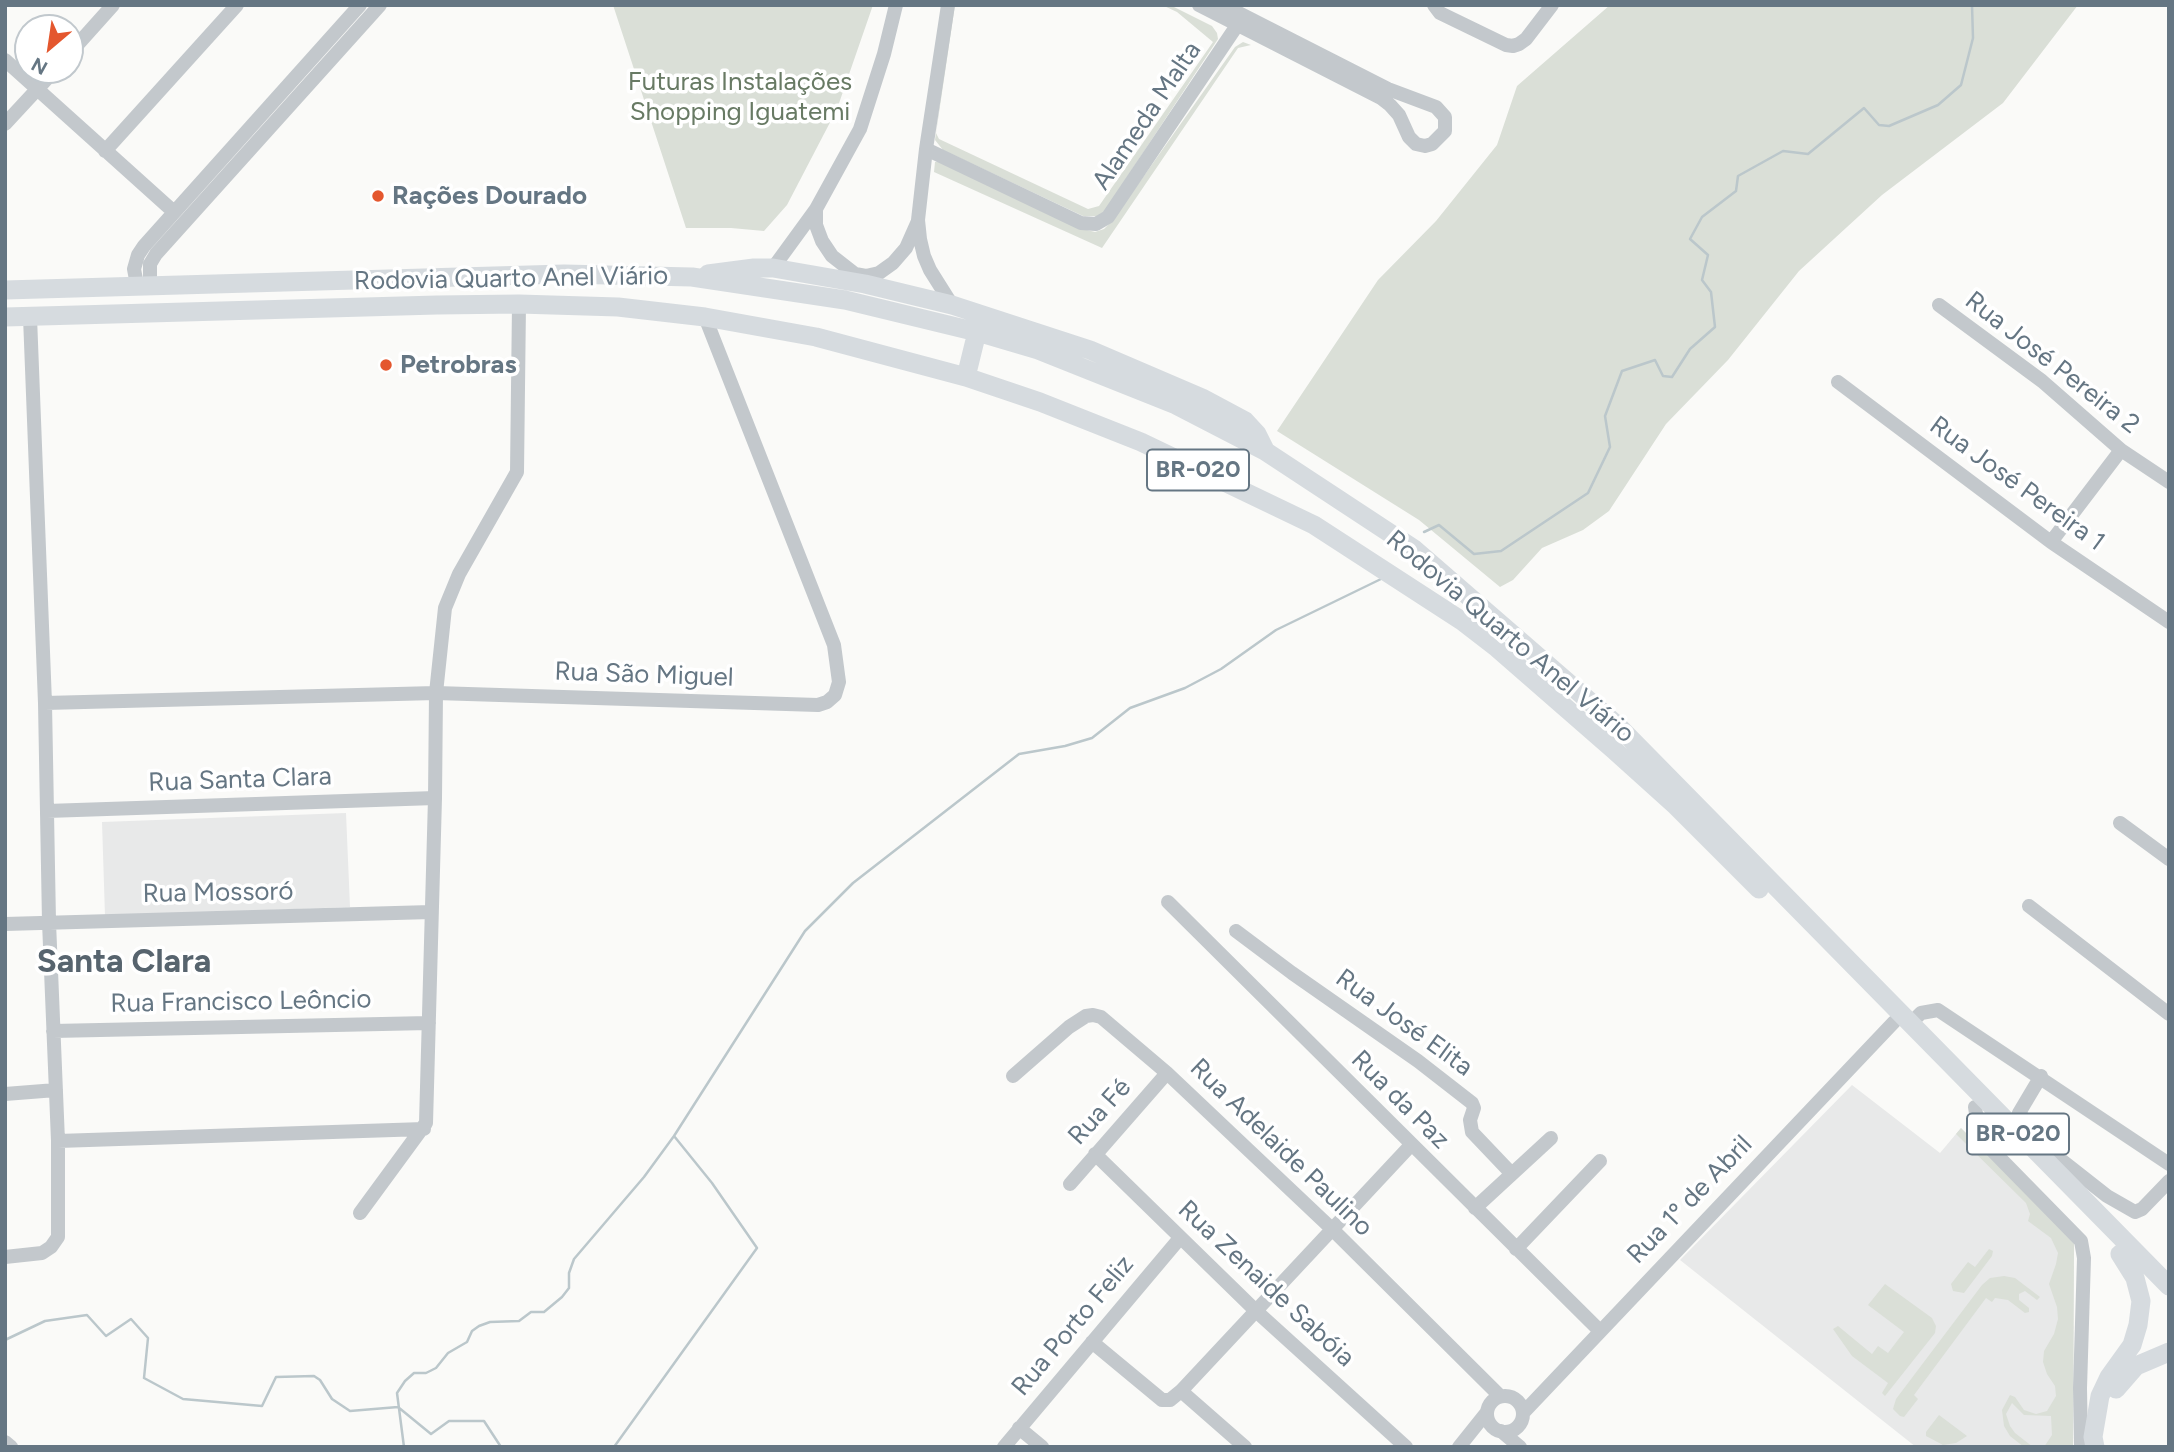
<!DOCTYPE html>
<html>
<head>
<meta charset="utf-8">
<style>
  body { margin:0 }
  #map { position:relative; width:2174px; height:1452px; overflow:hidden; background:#fafaf8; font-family:Figtree,sans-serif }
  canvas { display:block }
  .frame { position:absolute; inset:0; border:7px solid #657683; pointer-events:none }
  .north { position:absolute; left:14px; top:14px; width:70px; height:70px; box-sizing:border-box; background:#fff; border:2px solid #c1c8cd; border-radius:50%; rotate:209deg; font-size:19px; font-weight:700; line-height:28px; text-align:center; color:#657683 }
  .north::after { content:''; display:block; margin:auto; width:24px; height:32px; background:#e4572e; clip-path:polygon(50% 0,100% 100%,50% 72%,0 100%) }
</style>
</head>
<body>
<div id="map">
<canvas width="2174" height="1452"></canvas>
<div class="frame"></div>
<div class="north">N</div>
</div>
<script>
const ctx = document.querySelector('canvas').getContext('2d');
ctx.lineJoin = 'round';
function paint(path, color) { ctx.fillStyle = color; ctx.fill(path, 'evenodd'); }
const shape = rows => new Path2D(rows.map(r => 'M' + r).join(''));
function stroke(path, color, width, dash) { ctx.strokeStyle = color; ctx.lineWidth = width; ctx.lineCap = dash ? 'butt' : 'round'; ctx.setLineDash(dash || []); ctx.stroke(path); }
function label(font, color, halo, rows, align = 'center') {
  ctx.font = font + ' Figtree,sans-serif'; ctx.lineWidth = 7; ctx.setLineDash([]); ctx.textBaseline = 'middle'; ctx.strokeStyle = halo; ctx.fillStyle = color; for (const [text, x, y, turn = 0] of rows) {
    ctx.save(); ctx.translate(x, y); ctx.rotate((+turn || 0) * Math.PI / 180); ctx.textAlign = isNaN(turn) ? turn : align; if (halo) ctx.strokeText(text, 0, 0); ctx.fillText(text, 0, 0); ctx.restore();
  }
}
paint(shape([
  [346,813,350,907,105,916,102,822],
  [1852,1085,1940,1153,1961,1128,2074,1242,2073,1447,1916,1447,1680,1260]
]), '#e8e9e9');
paint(shape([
  [613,5,873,5,837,109,787,205,764,231,731,228,686,228],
  [952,5,955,5,936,133,939,139,1088,209,1099,206,1213,42,1177,12,1162,5,1170,5,1212,26,1217,33,1218,39,1104,212,1097,216,1083,216,943,150,935,140],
  [1610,5,2078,5,2003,103,1882,195,1799,271,1728,360,1666,424,1609,511,1583,530,1542,548,1513,580,1500,587,1419,520,1277,431,1378,280,1436,221,1497,145,1517,86],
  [1243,42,1251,45,1238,48,1102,248,934,172,935,162,940,161,1079,228,1095,232,1104,229,1112,221,1235,47],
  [1961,1128,2074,1242,2073,1447,2044,1447,2052,1435,2051,1416,2024,1415,2012,1403,2006,1414,2010,1426,2015,1433,2033,1447,2024,1447,2010,1436,2004,1426,2002,1410,2010,1395,2015,1397,2024,1410,2036,1414,2047,1411,2056,1396,2055,1386,2047,1374,2043,1362,2044,1351,2054,1334,2058,1319,2057,1307,2049,1284,2056,1264,2058,1253,2051,1238,2028,1221,2030,1214,2026,1203,1956,1134],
  [1989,1249,1993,1251,1992,1256,1964,1293,1953,1291,1951,1284,1968,1262,1975,1267],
  [2004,1276,2015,1278,2040,1297,2037,1300,2025,1291,2019,1294,2019,1300,2029,1308,2029,1312,2025,1313,2008,1300,1995,1298,1992,1302,1986,1298,1914,1395,1918,1399,1904,1417,1900,1416,1893,1409,1896,1399,1982,1285,1990,1278],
  [1885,1284,1932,1318,1936,1326,1935,1333,1885,1396,1882,1393,1888,1383,1852,1356,1833,1329,1838,1326,1872,1354,1878,1346,1888,1353,1904,1332,1868,1305],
  [1939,1415,1967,1436,1956,1443,1943,1445,1926,1436,1926,1432]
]), '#dadfd7');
stroke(shape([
  [1424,532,1439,525,1474,554,1501,551,1588,493,1610,447,1605,416,1622,371,1655,360,1663,376,1672,377,1690,349,1715,327,1711,292,1702,280,1708,255,1690,239,1702,217,1736,191,1738,176,1783,151,1808,154,1864,108,1879,125,1889,126,1938,105,1961,85,1973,38,1972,5],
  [5,1340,45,1321,87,1315,106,1336,131,1319,148,1338,144,1378,183,1399,262,1406,276,1377,314,1376,320,1380,332,1399,350,1411,398,1407,431,1434,449,1421,484,1421,501,1447],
  [404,1447,397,1393,405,1381,414,1373,426,1373,436,1368,448,1353,467,1342,472,1331,479,1326,490,1322,519,1321,531,1312,544,1312,562,1297,569,1288,569,1273,574,1259,644,1177,674,1136,805,931,853,883,1019,754,1065,746,1092,738,1130,708,1185,688,1221,669,1276,630,1381,579],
  [614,1447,757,1248,712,1183,674,1136]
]), '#bbc7cb', 2.5);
stroke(shape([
  [948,5,926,149,918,220,920,239,924,256,930,270,952,305],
  [1199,5,1381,98,1390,105,1399,115,1409,137,1416,144,1425,146,1432,144,1445,131,1445,117,1436,107,1388,89,1223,5],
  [1434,5,1440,13,1506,45,1513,46,1519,44,1526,39,1552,5],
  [70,53,113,5],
  [5,60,174,212],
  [5,124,55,70],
  [926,149,1081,223,1096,224,1108,217,1238,24,1241,15],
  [105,151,237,5],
  [816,209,816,225,822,241,832,256,855,274,866,276,879,273,893,263,906,248,918,221],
  [773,268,816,209,860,129,884,54,896,5],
  [137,285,134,269,138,255,144,246,360,5],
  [150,286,150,264,156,254,380,5],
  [1939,305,2042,381,2121,450,2169,482],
  [1838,382,2051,542,2169,622],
  [2051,542,2121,450],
  [45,703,436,693,818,705,827,702,835,695,839,682,834,645,705,317],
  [47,811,435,798],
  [2120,823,2169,859],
  [1168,902,1599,1330],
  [2029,906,2169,1014],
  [5,924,431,912],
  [1236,931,1292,973,1418,1061,1472,1103,1474,1108,1470,1120,1472,1132,1511,1173],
  [1911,1023,1921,1013,1938,1010,2169,1164],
  [53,1031,429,1023],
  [1013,1076,1069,1027,1086,1016,1093,1015,1101,1017,1167,1073,1332,1229,1500,1396],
  [2041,1076,2019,1113,2051,1152,2107,1196,2135,1212,2142,1209,2169,1181],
  [5,1094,56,1090],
  [1975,1107,1979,1133,1985,1143,2081,1241,2084,1258,2080,1388,2081,1447],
  [58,1141,424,1129],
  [1095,1154,1256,1311,1406,1447],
  [1070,1184,1167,1073],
  [1475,1208,1551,1138],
  [360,1213,426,1123,435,798,436,693,445,608,459,574,517,472,519,304],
  [1516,1249,1600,1161],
  [5,1257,42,1253,51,1247,58,1237,58,1141,49,922,45,703,30,317],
  [1092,1342,1162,1400,1170,1400,1181,1391,1411,1145],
  [1181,1391,1245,1447],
  '1487 1414a18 18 0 1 1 36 0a18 18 0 1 1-36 0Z',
  [1523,1413,1894,1022],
  [1019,1428,1042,1447],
  [1501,1431,1520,1447],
  [5,1442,11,1447],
  [1004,1447,1180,1238],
  [1459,1447,1487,1412]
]), '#c3c8cc', 14);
stroke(shape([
  [708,274,754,268,773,268,865,284,952,305,1090,350,1202,398,1245,421,1257,434,1265,450],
  [5,290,564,274,692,277,845,300,977,332,1038,350,1176,405,1265,451,1414,549,1618,726,2169,1286],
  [5,317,437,305,519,304,618,307,705,317,816,337,966,377,1040,402,1141,442,1314,525,1462,621,1497,648,1614,750,1676,806,1759,889],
  [966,377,977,332],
  [2116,1389,2136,1366,2169,1352],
  [2095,1447,2093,1437,2100,1396,2109,1377,2132,1345,2138,1325,2141,1301,2135,1278,2120,1254]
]), '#d6dbdf', 19);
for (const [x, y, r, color] of [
  [378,196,7,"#e4572e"],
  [386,365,7,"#e4572e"]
]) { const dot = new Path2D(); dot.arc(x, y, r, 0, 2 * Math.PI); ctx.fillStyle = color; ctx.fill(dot); stroke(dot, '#fff', 2.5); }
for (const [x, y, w] of [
  [1198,470,102],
  [2018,1134,102]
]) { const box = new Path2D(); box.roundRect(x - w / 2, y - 20.5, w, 41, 5); ctx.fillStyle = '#fff'; ctx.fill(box); stroke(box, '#657683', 2); }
label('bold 24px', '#657683', null, [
  ["BR-020",1198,470],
  ["BR-020",2018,1134]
]);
label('26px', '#687a64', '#fff', [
  ["Futuras Instalações",740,82],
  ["Shopping Iguatemi",740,112]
]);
label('26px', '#657683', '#fff', [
  ["Alameda Malta",1147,116,-56],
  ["Rodovia Quarto Anel Viário",511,279,-1],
  ["Rua José Pereira 2",2052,363,38],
  ["Rua José Pereira 1",2017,484,36],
  ["Rodovia Quarto Anel Viário",1510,637,40],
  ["Rua São Miguel",644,675,2],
  ["Rua Santa Clara",240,780,-2],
  ["Rua Mossoró",218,893,-1],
  ["Rua Francisco Leôncio",241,1002,-1],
  ["Rua José Elita",1404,1023,36],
  ["Rua da Paz",1400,1100,45],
  ["Rua Fé",1100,1112,-48],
  ["Rua Adelaide Paulino",1281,1148,44],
  ["Rua 1º de Abril",1690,1200,-46],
  ["Rua Zenaide Sabóia",1266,1284,43],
  ["Rua Porto Feliz",1073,1326,-50]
]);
label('bold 26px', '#657683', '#fff', [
  ["Rações Dourado",392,196],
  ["Petrobras",400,365]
], 'left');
label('bold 33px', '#57646e', '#fff', [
  ["Santa Clara",124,962]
]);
</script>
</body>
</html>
